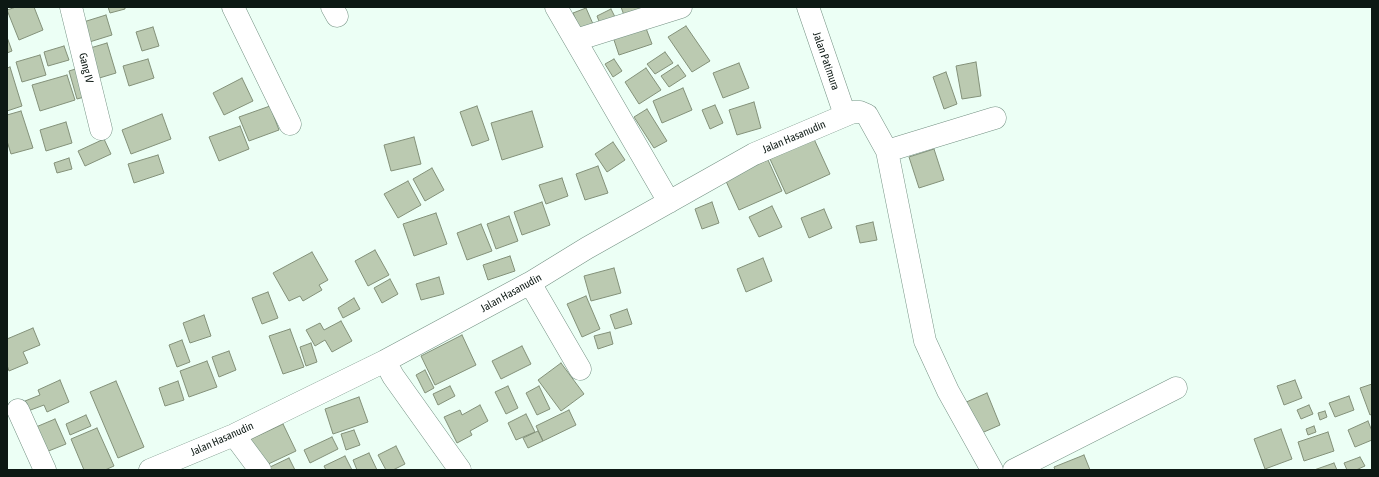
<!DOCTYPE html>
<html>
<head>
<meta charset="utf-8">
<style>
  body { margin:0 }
  #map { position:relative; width:1379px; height:477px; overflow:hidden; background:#ecfff5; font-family:"Asap Condensed",sans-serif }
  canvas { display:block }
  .frame { position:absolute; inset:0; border:8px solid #0d1914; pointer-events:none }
</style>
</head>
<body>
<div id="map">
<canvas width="1379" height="477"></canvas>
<div class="frame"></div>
</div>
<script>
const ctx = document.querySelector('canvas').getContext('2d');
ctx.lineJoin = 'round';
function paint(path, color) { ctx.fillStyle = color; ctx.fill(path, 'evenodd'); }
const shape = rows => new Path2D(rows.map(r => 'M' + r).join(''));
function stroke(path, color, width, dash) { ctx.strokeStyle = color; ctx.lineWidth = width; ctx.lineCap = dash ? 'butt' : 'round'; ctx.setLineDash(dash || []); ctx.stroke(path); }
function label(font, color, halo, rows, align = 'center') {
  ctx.font = font + ' "Asap Condensed",sans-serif'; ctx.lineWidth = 3; ctx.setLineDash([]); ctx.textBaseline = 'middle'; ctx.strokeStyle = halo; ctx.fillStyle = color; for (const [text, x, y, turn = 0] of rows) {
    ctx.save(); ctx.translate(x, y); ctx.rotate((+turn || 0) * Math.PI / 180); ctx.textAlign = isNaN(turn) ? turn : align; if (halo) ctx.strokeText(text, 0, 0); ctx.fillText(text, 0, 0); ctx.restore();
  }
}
const building = shape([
  [16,7,34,7,43,30,19,40,7,10,16,7],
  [108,7,125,7,125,9,110,13,108,7],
  [621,7,649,7,625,18,621,7],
  [586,8,593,24,580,30,573,13,586,8],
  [611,9,615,17,600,24,597,16,611,9],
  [106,15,112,35,83,44,77,24,106,15],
  [644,23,652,44,619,55,612,34,644,23],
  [686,26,710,61,692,72,668,37,686,26],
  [153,27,159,46,142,51,136,32,153,27],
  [7,37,12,51,7,53,7,37],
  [107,43,116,73,96,79,87,49,107,43],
  [64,46,69,60,48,66,44,52,64,46],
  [665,52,673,63,655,74,647,64,665,52],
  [40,55,46,75,22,82,16,62,40,55],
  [148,59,154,78,129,86,123,66,148,59],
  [614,59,622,71,613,77,605,64,614,59],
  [976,62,981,96,962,99,956,66,976,62],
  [739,63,749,88,723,98,713,73,739,63],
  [678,65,686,76,669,87,661,76,678,65],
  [10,67,22,106,7,111,7,68,10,67],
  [82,67,91,95,77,99,69,71,82,67],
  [646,68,661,90,639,104,625,82,646,68],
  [946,72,957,104,944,109,933,77,946,72],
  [67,75,75,100,40,111,32,85,67,75],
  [242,78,253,101,224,115,213,93,242,78],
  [683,88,692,110,662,123,653,101,683,88],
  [754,102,761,128,737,135,729,110,754,102],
  [715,105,723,123,710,129,702,110,715,105],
  [270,106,279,130,249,141,239,117,270,106],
  [477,106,489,140,472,146,460,112,477,106],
  [647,109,667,141,654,148,634,117,647,109],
  [21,111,33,148,11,154,7,141,7,115,21,111],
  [532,111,543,147,502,160,491,123,532,111],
  [162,114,171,139,131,154,122,130,162,114],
  [66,122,72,143,46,151,40,130,66,122],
  [240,126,249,149,219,161,209,137,240,126],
  [414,137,421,164,391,171,384,145,414,137],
  [104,139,111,154,85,166,78,151,104,139],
  [814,139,830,174,786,194,770,159,814,139],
  [613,142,625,160,607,172,595,154,613,142],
  [934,149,944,180,919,188,909,157,934,149],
  [158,155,164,173,134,183,128,164,158,155],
  [69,158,72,169,57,173,54,163,69,158],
  [768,160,782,191,739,210,725,179,768,160],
  [598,166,608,193,585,200,576,174,598,166],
  [432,168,444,190,425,201,413,179,432,168],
  [562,178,568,196,546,204,539,185,562,178],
  [408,181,421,205,398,218,384,194,408,181],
  [542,202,550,225,522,235,514,212,542,202],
  [712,202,719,223,702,229,695,209,712,202],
  [772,206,782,227,759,237,749,217,772,206],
  [824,209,832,228,809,238,801,218,824,209],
  [436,213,447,244,414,256,403,224,436,213],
  [509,216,518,241,496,249,487,224,509,216],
  [873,222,877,240,860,243,856,226,873,222],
  [481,224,492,251,467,260,457,233,481,224],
  [375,250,389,275,368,286,355,261,375,250],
  [312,252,328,280,319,285,322,290,303,301,300,296,289,301,273,273,312,252],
  [510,256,515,271,488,280,483,265,510,256],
  [763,258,772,281,746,292,737,269,763,258],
  [614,268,621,293,591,301,584,276,614,268],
  [439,277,444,294,421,300,416,284,439,277],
  [390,279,398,294,382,303,374,288,390,279],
  [268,292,278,318,262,324,252,298,268,292],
  [586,296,600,329,582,337,567,304,586,296],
  [354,298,360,309,343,318,338,308,354,298],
  [627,309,632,324,615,329,610,315,627,309],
  [204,315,211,336,190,343,183,323,204,315],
  [341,321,352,341,332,352,325,340,315,346,306,330,320,323,324,330,341,321],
  [33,328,40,345,23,352,28,363,9,371,7,365,7,339,33,328],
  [290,329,304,367,283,374,269,336,290,329],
  [610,332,613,344,598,349,594,336,610,332],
  [462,335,476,365,435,385,421,356,462,335],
  [182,340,190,362,177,367,169,345,182,340],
  [311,343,317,362,306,366,300,347,311,343],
  [522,346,531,364,501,379,492,361,522,346],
  [229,351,236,370,219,377,212,357,229,351],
  [207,361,217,387,189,397,180,371,207,361],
  [561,363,584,394,561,411,538,380,561,363],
  [425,370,434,388,425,393,416,375,425,370],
  [60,380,69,402,47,412,44,405,28,411,25,401,40,395,38,390,60,380],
  [1295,380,1302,398,1284,405,1277,386,1295,380],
  [116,381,144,447,118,458,90,392,116,381],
  [178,381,184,400,165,406,159,388,178,381],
  [1372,384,1372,414,1370,415,1360,388,1372,384],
  [450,386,455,396,438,405,433,394,450,386],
  [508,386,518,408,506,414,495,392,508,386],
  [539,386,550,409,537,415,526,393,539,386],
  [987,393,1000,425,977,435,964,403,987,393],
  [1349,396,1354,410,1335,417,1329,403,1349,396],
  [359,397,368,422,333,434,325,409,359,397],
  [480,405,488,421,470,431,472,435,457,443,444,417,460,410,462,415,480,405],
  [1309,405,1313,414,1301,419,1297,410,1309,405],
  [569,410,576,425,543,441,536,426,569,410],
  [1325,411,1327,417,1320,420,1318,413,1325,411],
  [526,414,535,432,516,440,508,423,526,414],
  [86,415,91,426,70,435,66,424,86,415],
  [55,419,66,444,46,452,36,427,55,419],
  [1368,421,1372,431,1372,440,1355,447,1348,430,1368,421],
  [283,424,296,451,262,467,249,440,283,424],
  [1314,426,1316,432,1308,435,1306,429,1314,426],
  [97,428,114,466,105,470,84,470,71,439,97,428],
  [1281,429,1292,459,1265,469,1254,439,1281,429],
  [354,430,360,445,346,450,341,434,354,430],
  [538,431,543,441,528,448,523,438,538,431],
  [1328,432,1334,451,1304,461,1298,442,1328,432],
  [332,437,338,449,310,463,304,450,332,437],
  [396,446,405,464,393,470,386,470,378,455,396,446],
  [369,453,377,470,357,470,353,460,369,453],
  [1084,455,1090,470,1055,470,1054,467,1084,455],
  [345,456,352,470,326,470,324,466,345,456],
  [1360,457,1365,466,1356,470,1347,470,1344,463,1360,457],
  [289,458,295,470,268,470,268,468,289,458],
  [1334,463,1337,470,1314,470,1334,463]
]);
paint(building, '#bbcab1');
stroke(building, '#839179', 1);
const street = shape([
  [71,7,101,129],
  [233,7,290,124],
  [332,7,337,16],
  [556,7,669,202],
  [808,7,845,115],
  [576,40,681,7],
  [887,151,995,118],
  [530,283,580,369],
  [385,361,393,376,460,470],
  [18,410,45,470],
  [234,435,260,470],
  [150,470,234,435,385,361,530,283,587,248,754,154,853,112,860,112,867,115,887,151,925,341,948,391,992,470],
  [1014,470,1176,388]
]);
stroke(street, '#749183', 23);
stroke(street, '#fff', 22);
label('11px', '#0d1914', '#fff', [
  ["Jalan Patimura",826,61,71],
  ["Gang IV",86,68,76],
  ["Jalan Hasanudin",794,137,-23],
  ["Jalan Hasanudin",511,293,-29],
  ["Jalan Hasanudin",222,439,-24]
]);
</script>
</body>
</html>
